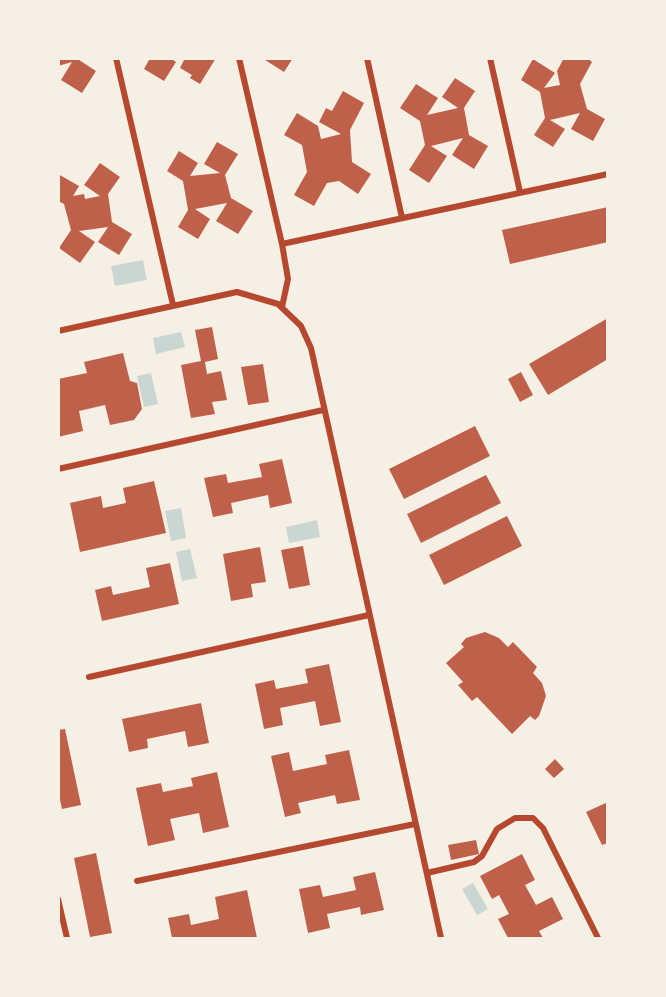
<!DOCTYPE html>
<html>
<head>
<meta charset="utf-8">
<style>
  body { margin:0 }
  #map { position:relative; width:666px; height:997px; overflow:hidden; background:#f6efe4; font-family:Overpass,sans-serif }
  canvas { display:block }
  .frame { position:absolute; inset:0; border:60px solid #f6efe4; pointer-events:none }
</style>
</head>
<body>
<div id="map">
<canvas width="666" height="997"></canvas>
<div class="frame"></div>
</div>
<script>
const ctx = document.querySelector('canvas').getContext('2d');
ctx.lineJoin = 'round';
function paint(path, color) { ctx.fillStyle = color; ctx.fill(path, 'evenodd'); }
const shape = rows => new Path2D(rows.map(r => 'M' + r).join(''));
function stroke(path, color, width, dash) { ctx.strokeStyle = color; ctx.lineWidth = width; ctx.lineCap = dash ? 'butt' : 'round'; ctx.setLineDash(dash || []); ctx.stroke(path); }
paint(shape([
  [143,260,147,280,115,286,111,266],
  [181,332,185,347,156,354,153,338],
  [151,373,158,404,144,407,137,376],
  [181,508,186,538,171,541,165,511],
  [317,520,320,537,289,543,286,527],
  [190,549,197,578,182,581,176,552],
  [473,883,488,909,477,915,462,889]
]), '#c9d6d2');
paint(shape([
  [58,58,76,58,96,71,82,93,61,80,72,62,58,66],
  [150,58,170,58,176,62,164,81,144,69],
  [185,58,216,58,200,84,190,78,192,75,180,68],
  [262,58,293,58,284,72],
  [564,58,587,58,592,62,580,84,587,109,605,119,593,141,571,129,580,113,550,120,565,129,553,147,534,135,545,118,540,92,521,80,533,59,555,73,544,88,560,85,557,71],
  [455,78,475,91,464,108,469,135,488,146,474,169,452,155,463,138,431,146,447,156,429,183,409,170,425,145,420,121,400,108,416,84,438,98,427,115,458,108,442,97],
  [343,91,364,103,350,130,352,162,371,174,358,194,339,181,327,183,314,206,294,195,307,172,302,145,284,135,297,113,318,126,321,139,341,134,319,122,326,108,332,111],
  [217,142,238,154,225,175,231,198,253,211,238,234,216,221,227,203,195,209,210,219,198,239,178,227,188,210,183,181,167,171,179,151,198,163,190,176,220,173,204,164],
  [100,163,120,177,108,194,112,222,132,234,119,255,98,242,108,227,79,231,95,242,80,263,59,248,71,230,64,204,58,201,58,174,79,186,73,196,84,194,85,199,100,196,84,185],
  [608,207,608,242,510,264,502,230],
  [608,318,608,359,548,395,529,364],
  [212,327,218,359,205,362,207,374,221,371,227,400,212,402,215,414,191,418,181,365,201,361,195,330],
  [123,353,130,381,137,383,142,409,134,420,110,425,105,405,79,411,83,431,58,437,58,379,87,373,84,362],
  [263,364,269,402,248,405,241,367],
  [521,372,533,395,520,402,508,379],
  [475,426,490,456,404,499,389,469],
  [282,459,292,503,270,508,268,495,231,503,233,513,213,517,204,478,226,474,228,483,262,477,259,464],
  [486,475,501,503,421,543,407,514],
  [154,481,166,533,80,552,70,503,101,496,103,508,126,503,123,488],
  [507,516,522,546,444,585,429,555],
  [303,546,310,585,289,589,281,550],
  [260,547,266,582,251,584,253,597,231,601,223,554],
  [170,563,179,604,102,621,95,590,111,586,113,595,150,587,146,568],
  [485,632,499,638,508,647,513,642,537,667,533,673,542,683,546,696,539,716,535,720,530,716,512,734,477,697,472,701,458,685,463,682,446,663,464,647,461,644,466,638],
  [329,664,341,722,320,726,315,701,280,708,283,725,264,729,255,684,274,680,276,689,308,683,305,669],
  [201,703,209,743,188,747,185,731,147,739,148,748,129,752,122,719],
  [65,729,81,805,62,809,58,791,58,730],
  [349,750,360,800,337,804,335,795,298,803,301,813,285,817,271,756,289,752,293,771,327,764,325,755],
  [555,759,564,769,554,778,545,769],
  [217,772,229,827,203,833,199,813,170,819,175,840,148,846,136,788,161,783,163,792,193,786,191,778],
  [608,802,608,843,602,845,586,812],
  [476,840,479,854,451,860,448,845],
  [96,853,112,933,90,937,74,858],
  [522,854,535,880,525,885,536,905,552,897,563,919,539,931,543,938,508,938,498,919,509,914,499,895,492,899,480,876],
  [375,872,384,910,361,915,360,907,327,914,330,928,308,933,299,889,320,885,323,897,356,890,353,877],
  [247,890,257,938,172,938,168,918,189,914,191,925,219,919,215,897]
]), '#bf614a');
stroke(shape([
  [116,58,173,305],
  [239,58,282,244],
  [367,58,402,218],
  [490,58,520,192],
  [282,307,288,279,282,244,608,174],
  [58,331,237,292,278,304,301,326,311,348,441,938],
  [58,469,323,410],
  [89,677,369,615],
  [427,873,474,862,482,856,497,829,515,818,533,818,543,828,598,938],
  [137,881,415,824],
  [58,899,67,938]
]), '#b5482f', 6);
</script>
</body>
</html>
